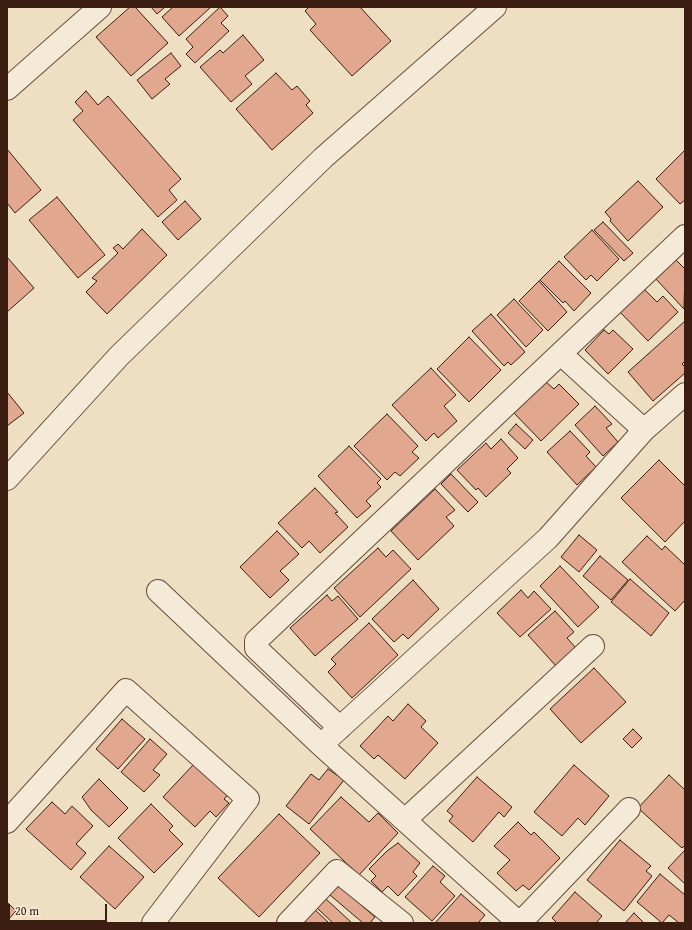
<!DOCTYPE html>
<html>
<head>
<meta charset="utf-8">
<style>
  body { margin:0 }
  #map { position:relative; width:692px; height:930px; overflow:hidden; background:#eedec2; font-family:"Gentium Book Plus",serif }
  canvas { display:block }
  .frame { position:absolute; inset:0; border:8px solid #3c1d11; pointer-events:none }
  .scale { position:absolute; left:8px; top:904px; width:99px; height:18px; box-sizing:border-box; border:2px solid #3c1d11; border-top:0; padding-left:5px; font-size:12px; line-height:14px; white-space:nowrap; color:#3c1d11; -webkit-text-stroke:3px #f4ead7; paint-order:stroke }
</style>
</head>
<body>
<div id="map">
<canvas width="692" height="930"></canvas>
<div class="frame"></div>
<div class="scale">20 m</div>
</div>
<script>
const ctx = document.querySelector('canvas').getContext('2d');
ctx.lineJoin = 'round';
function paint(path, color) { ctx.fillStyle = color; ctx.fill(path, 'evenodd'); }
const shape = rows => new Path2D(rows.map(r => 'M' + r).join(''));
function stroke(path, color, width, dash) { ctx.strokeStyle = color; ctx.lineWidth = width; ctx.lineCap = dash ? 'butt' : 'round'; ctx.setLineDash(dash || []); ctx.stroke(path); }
const building = shape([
  [130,7,135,7,168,43,131,76,96,37,130,7],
  [151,7,165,7,157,14,151,7],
  [173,7,211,7,179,36,162,17,173,7],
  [220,7,228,16,221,23,229,31,195,63,186,54,193,47,186,39,220,7],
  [309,7,360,7,391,41,352,76,310,30,316,24,305,11,309,7],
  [243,35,264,60,245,76,252,84,231,102,200,67,220,50,223,53,243,35],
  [171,53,181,66,165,79,170,84,152,99,137,80,171,53],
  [276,73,292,90,297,86,310,101,306,105,313,113,272,150,236,109,276,73],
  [86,91,98,105,108,96,181,179,169,190,177,200,158,217,73,120,83,111,75,102,86,91],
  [7,149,41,190,15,213,7,203,7,149],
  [685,150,685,200,680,204,656,179,685,150],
  [638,181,663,207,628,241,610,221,611,219,605,212,638,181],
  [57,197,105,255,78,278,29,220,57,197],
  [185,201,201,219,178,240,162,222,185,201],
  [603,222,633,253,624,261,594,230,603,222],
  [142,229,167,255,107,314,86,292,97,281,92,278,118,253,113,248,118,244,123,249,142,229],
  [592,230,619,259,597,281,591,275,586,280,564,257,592,230],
  [7,257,34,288,7,312,7,257],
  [675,259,685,269,684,309,655,278,675,259],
  [559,261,591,293,574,311,565,301,563,303,540,280,559,261],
  [539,281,567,312,548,331,519,301,539,281],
  [643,288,657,302,663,296,678,312,648,341,619,311,643,288],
  [514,299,543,330,526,347,497,315,514,299],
  [491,314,525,352,511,365,508,362,504,366,472,331,491,314],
  [685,321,685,361,682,364,685,367,685,373,653,401,628,372,685,321],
  [604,330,609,334,613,330,633,349,608,374,585,350,604,330],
  [469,337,501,370,469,402,437,369,469,337],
  [431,368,456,395,444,406,457,421,438,438,434,433,426,441,392,405,431,368],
  [546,382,554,389,559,384,579,404,541,441,514,413,546,382],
  [7,392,24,413,7,426,7,392],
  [595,406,612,424,606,428,618,442,603,456,575,425,595,406],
  [387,414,418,446,412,452,419,458,400,476,395,472,387,480,354,446,387,414],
  [516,424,533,440,525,449,508,433,516,424],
  [570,431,590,452,586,456,596,467,577,485,547,452,570,431],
  [501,439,518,458,507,469,511,473,486,497,478,488,476,490,457,470,486,443,491,449,501,439],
  [349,446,381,479,377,483,381,487,366,501,371,506,357,518,318,476,349,446],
  [659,460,685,486,685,521,665,542,621,498,659,460],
  [451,474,478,502,468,512,441,484,451,474],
  [315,488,338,512,335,513,348,527,320,553,309,541,302,548,278,523,315,488],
  [435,489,455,510,446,517,454,526,418,560,391,531,435,489],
  [277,531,299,554,280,571,289,580,270,598,240,567,277,531],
  [579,535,597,550,579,572,561,557,579,535],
  [647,536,662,550,665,546,685,565,685,600,675,611,622,562,647,536],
  [378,548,386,557,393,550,411,569,360,617,334,588,378,548],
  [600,556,628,580,611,600,583,576,600,556],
  [560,566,599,607,578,627,540,586,560,566],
  [630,579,669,613,651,636,611,602,630,579],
  [413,580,439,609,408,639,403,634,394,642,372,619,413,580],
  [521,590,528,598,534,591,551,609,520,637,497,613,521,590],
  [327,595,332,601,338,596,358,619,315,656,290,628,327,595],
  [555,611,574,632,567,638,576,648,556,666,528,635,555,611],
  [369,623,398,655,352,698,328,672,336,664,331,659,369,623],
  [594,668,626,702,581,743,550,709,594,668],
  [408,704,426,721,421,727,438,743,405,779,378,755,374,759,360,746,388,716,393,721,408,704],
  [122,719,145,739,118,769,96,749,122,719],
  [633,729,642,738,632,748,623,739,633,729],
  [150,739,167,754,153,770,160,775,144,792,121,772,150,739],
  [194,764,228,795,224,799,229,803,216,817,210,811,195,827,163,797,194,764],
  [574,765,609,796,585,825,578,818,562,836,534,812,574,765],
  [328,769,344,780,309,824,286,806,311,774,319,780,328,769],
  [669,775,685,790,685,845,682,848,638,808,669,775],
  [477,777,512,807,504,817,499,812,473,842,449,821,453,816,447,811,477,777],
  [99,779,128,808,109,827,91,810,82,797,99,779],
  [341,797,369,822,378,813,398,833,359,875,310,829,341,797],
  [52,802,65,814,72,806,93,826,76,844,86,853,71,870,26,829,52,802],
  [151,804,173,826,169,830,183,844,154,873,118,838,151,804],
  [279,814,320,853,259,917,218,878,279,814],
  [518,822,531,835,534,832,560,858,529,890,523,885,516,891,497,873,510,860,494,846,518,822],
  [620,840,651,866,646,871,652,876,624,911,587,880,620,840],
  [398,843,420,863,413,872,417,876,398,896,388,886,382,892,371,881,376,876,369,869,387,851,398,843],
  [109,846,144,877,115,909,80,877,109,846],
  [685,850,685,884,668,868,685,850],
  [433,866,445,876,440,882,455,896,432,921,405,897,433,866],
  [660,874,685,895,685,923,679,923,669,915,662,923,637,902,660,874],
  [338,885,375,917,370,923,363,923,330,895,338,885],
  [575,892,602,916,596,923,557,923,552,918,575,892],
  [461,894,485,915,478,923,435,923,461,894],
  [326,899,352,923,333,923,317,908,326,899],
  [7,902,16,911,7,921,7,902],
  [313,908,329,923,299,923,313,908],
  [634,913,644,923,625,923,634,913]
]);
paint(building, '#e1a88f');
stroke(building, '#3c1d11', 1);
const minor = shape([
  [7,89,100,7],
  [561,354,644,430],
  [7,479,119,356,323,158,495,7],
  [158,591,321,745,519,923],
  [340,728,256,648,256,641,685,236],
  [321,745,548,538,644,430,685,394],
  [405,820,593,646],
  [7,822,126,690,248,799,153,923],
  [288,923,337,871,402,923],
  [520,923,629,809]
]);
stroke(minor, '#684d3d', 24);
stroke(minor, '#f4ead7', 22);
</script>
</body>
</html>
